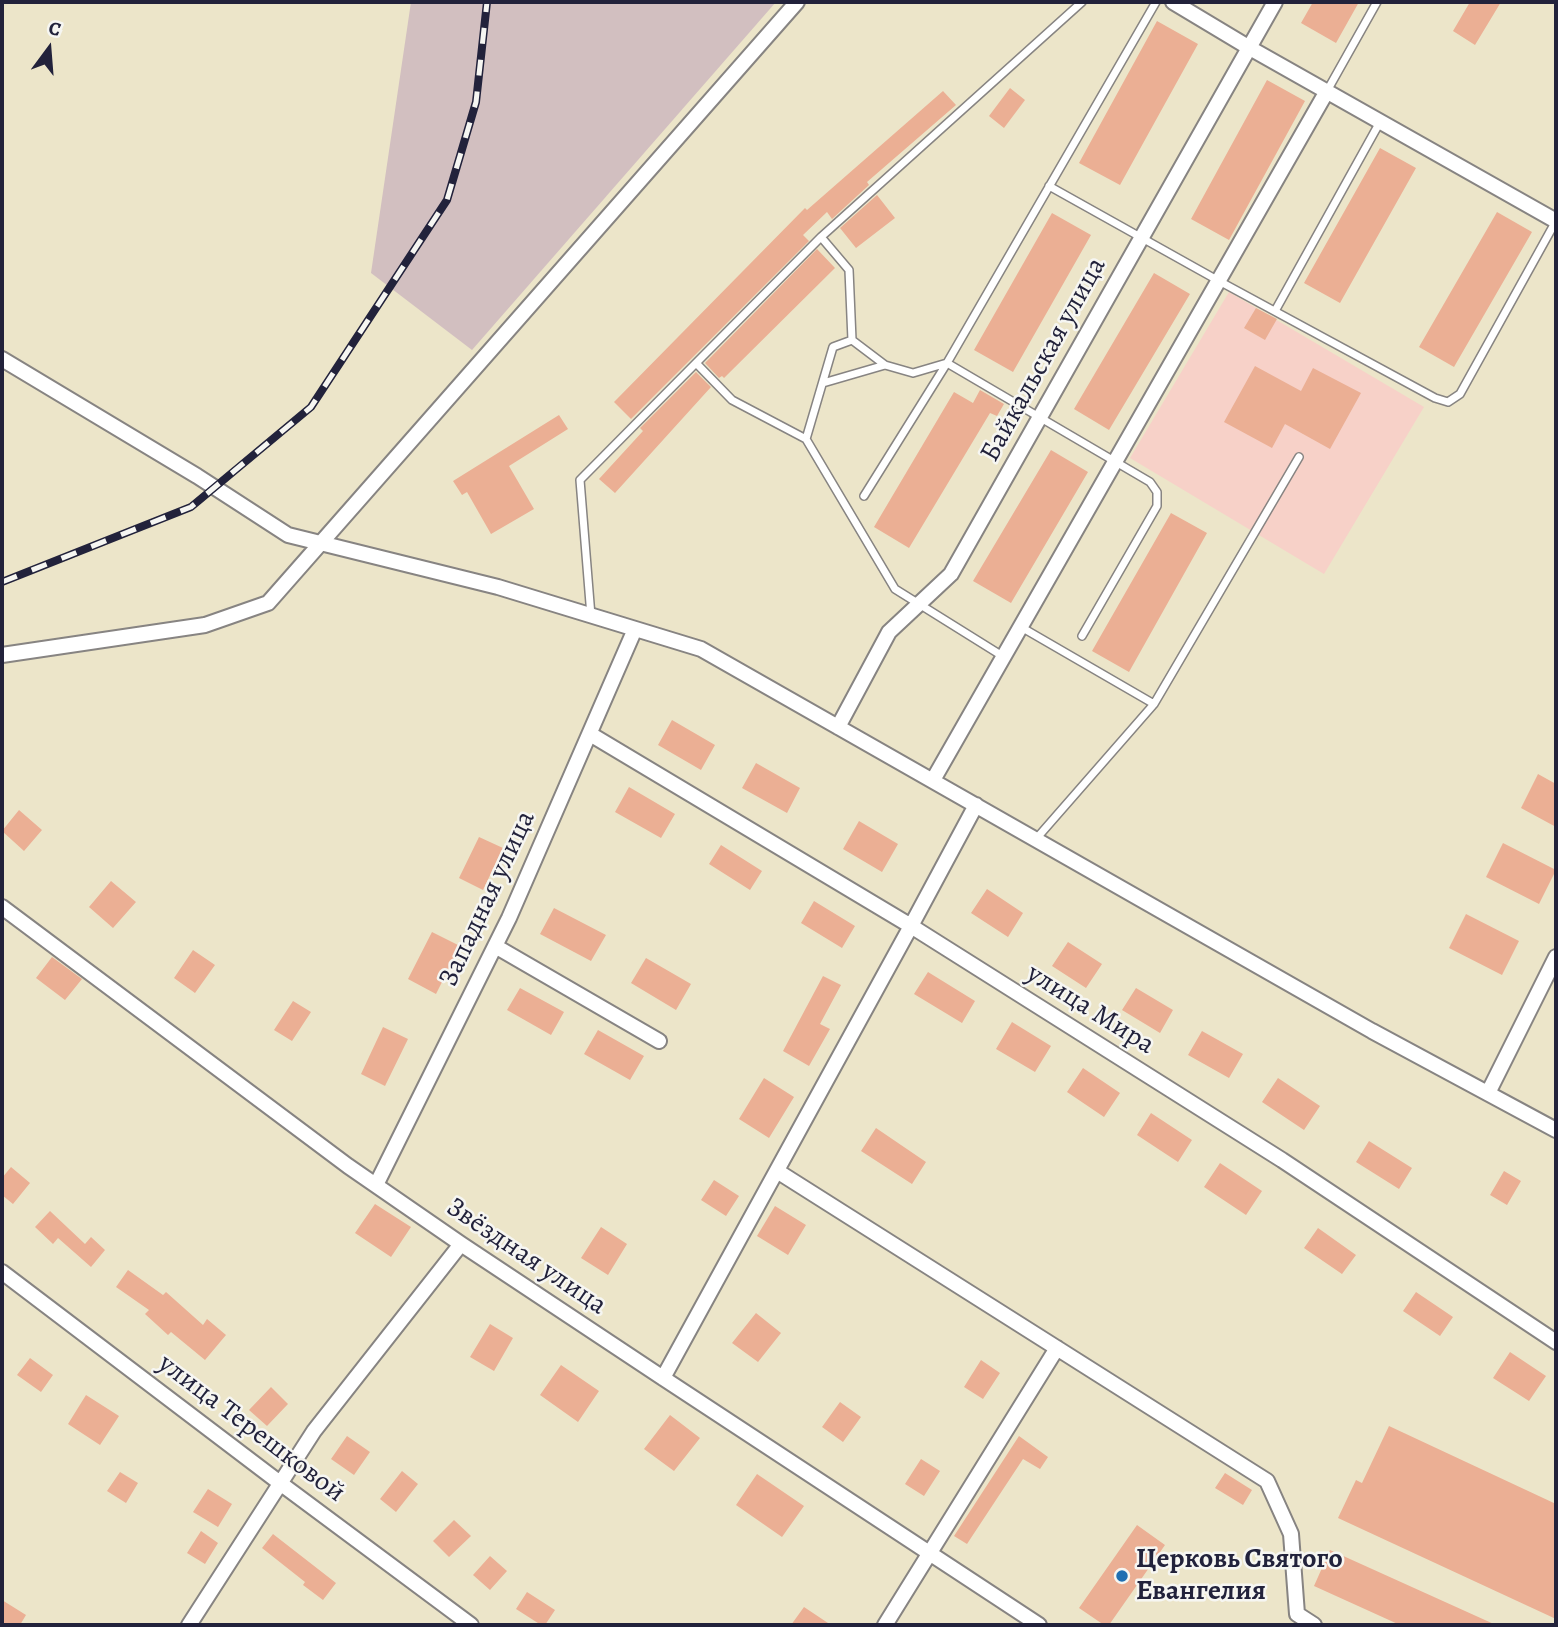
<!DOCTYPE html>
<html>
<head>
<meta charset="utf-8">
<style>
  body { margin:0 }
  #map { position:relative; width:1558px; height:1627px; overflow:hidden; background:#ece5c9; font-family:Alegreya,serif }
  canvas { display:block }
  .frame { position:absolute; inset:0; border:4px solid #22223b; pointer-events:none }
  .north { position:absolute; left:14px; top:14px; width:70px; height:70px; -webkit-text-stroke:5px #f6f6f2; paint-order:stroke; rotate:16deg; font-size:19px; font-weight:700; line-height:28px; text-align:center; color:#22223b }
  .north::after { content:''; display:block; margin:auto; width:24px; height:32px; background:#22223b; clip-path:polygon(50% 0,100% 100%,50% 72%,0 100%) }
</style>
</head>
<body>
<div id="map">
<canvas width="1558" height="1627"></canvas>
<div class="frame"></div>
<div class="north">С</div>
</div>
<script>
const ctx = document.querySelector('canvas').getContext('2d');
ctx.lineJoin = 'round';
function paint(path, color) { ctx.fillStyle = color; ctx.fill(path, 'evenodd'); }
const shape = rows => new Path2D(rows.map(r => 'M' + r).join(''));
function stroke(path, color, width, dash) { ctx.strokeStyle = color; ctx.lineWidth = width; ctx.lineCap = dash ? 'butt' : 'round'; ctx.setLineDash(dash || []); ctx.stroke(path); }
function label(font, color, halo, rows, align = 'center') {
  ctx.font = font + ' Alegreya,serif'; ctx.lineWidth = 5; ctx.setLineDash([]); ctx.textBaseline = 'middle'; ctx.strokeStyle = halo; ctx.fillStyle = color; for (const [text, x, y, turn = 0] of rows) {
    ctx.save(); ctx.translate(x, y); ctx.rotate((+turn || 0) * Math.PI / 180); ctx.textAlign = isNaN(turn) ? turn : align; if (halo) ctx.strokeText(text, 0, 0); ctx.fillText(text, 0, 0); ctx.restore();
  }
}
paint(shape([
  [1229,292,1424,407,1324,574,1130,458]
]), '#f7d1c8');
paint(shape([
  [411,2,776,2,472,350,371,273]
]), '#d2bfc0');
paint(shape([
  [1313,2,1359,2,1336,43,1301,23],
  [1470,2,1501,2,1475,45,1453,31],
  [1157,21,1198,44,1120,185,1079,163],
  [1267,80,1305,101,1229,240,1191,219],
  [1010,88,1025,100,1004,128,989,116],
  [943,91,956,105,867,182,869,185,832,219,827,212,803,235,809,241,631,419,614,402,805,208,807,210],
  [1380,148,1416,168,1340,303,1304,283],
  [877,195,895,218,856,248,840,228],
  [1497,212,1532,232,1454,367,1419,347],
  [1052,213,1091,235,1013,372,974,350],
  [817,249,835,268,724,378,722,376,719,378,705,363],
  [1154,273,1190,294,1109,430,1074,409],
  [1256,308,1277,319,1265,340,1244,328],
  [1255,366,1301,391,1313,368,1361,393,1330,449,1285,424,1272,448,1224,422],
  [696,372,711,387,615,493,599,479,643,431,640,428],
  [980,390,1004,404,997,416,990,413,909,548,874,527,954,392,973,403],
  [559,415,568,429,509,466,534,509,491,534,467,492,462,495,453,481],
  [1051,450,1088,472,1011,603,973,581],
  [1171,513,1207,533,1129,672,1092,651],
  [672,720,715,745,701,770,658,745],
  [756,763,800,788,787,813,742,788],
  [1538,774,1556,784,1556,827,1521,808],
  [629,787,675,814,661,838,615,812],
  [19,810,42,830,24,851,2,831],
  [859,821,898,844,882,872,843,849],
  [479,837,503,848,483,890,459,878],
  [1503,843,1556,870,1539,904,1486,877],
  [721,845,762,871,750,890,709,864],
  [111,881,136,902,113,928,89,907],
  [987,889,1023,913,1008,937,971,913],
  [814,901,855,926,842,948,801,923],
  [554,908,606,935,591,961,540,934],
  [1466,914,1519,941,1502,975,1449,948],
  [432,932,460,946,436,994,408,979],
  [1068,942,1102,964,1086,988,1052,966],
  [193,950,215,965,195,993,174,978],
  [52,957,82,979,65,1000,36,978],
  [646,958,691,984,676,1010,631,983],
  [928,972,975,1001,962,1023,914,994],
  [823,976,841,985,820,1024,830,1029,809,1066,783,1051],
  [520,988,564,1012,551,1035,507,1010],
  [1136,988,1173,1010,1160,1033,1122,1010],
  [293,1001,311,1012,292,1041,274,1030],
  [1012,1022,1051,1046,1035,1072,996,1049],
  [383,1027,408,1039,385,1086,361,1074],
  [598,1030,644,1056,630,1080,584,1054],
  [1202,1031,1243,1054,1229,1078,1188,1055],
  [1083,1068,1120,1093,1104,1117,1067,1092],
  [764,1078,794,1097,769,1138,739,1119],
  [1278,1078,1320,1106,1304,1130,1262,1102],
  [1151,1113,1192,1140,1178,1162,1137,1135],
  [876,1128,926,1162,912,1184,861,1151],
  [1369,1141,1412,1168,1399,1189,1356,1162],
  [1220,1163,1262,1191,1246,1215,1204,1187],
  [11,1167,30,1183,13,1204,2,1195,2,1178],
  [1504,1171,1521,1181,1507,1205,1490,1195],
  [714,1180,739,1196,726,1216,701,1200],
  [375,1204,411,1227,391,1257,355,1233],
  [775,1206,806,1225,788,1255,757,1236],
  [50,1211,85,1244,91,1237,105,1250,91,1267,58,1238,53,1244,35,1227],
  [601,1227,627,1244,608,1275,581,1258],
  [1318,1228,1356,1255,1342,1274,1304,1248],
  [128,1270,163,1295,166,1292,203,1325,207,1319,226,1335,205,1360,171,1332,168,1335,145,1314,149,1310,116,1287],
  [1416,1292,1453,1317,1440,1336,1403,1311],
  [756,1313,781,1333,758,1362,732,1343],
  [490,1324,513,1338,494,1371,470,1357],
  [1510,1352,1546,1376,1529,1401,1493,1378],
  [30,1358,53,1375,41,1392,17,1375],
  [981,1360,1000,1373,983,1399,964,1387],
  [561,1365,599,1391,578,1422,540,1395],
  [271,1387,288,1404,267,1426,249,1410],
  [86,1395,119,1416,100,1445,68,1424],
  [840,1402,861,1417,843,1442,822,1427],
  [670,1415,700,1438,674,1471,644,1449],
  [1389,1426,1556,1504,1556,1619,1338,1518,1356,1480,1362,1483],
  [347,1436,370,1452,354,1475,331,1459],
  [1019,1436,1048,1457,1040,1469,1023,1459,967,1544,954,1536],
  [921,1459,940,1471,924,1496,905,1484],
  [402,1471,418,1484,396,1512,380,1499],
  [120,1472,138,1483,126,1503,107,1491],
  [1225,1473,1252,1490,1243,1505,1215,1488],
  [757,1474,804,1506,782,1537,736,1505],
  [208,1489,232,1504,218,1527,193,1512],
  [454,1520,471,1536,449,1557,433,1541],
  [1137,1525,1165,1545,1109,1625,1104,1625,1079,1608],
  [201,1531,218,1543,205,1564,187,1553],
  [273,1534,336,1583,323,1600,303,1585,305,1582,262,1548],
  [1330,1550,1496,1625,1400,1625,1314,1586],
  [490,1556,507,1571,490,1590,473,1575],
  [527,1592,555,1610,545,1625,541,1625,516,1609],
  [2,1600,26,1615,20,1625,2,1625],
  [804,1607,831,1625,791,1625]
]), '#ebaf94');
const lane = shape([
  [1327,91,1377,2],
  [1049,186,1219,281,1435,398,1448,402,1460,394,1556,221],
  [1275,311,1380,122],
  [696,363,732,400,806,439,895,589,1004,657],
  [823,383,885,365],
  [806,439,833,347,852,340],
  [864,496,947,363,1156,2],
  [591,616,580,480,821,237],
  [1021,627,1154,704],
  [1082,636,1157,506,1157,492,1150,482,947,363,913,373,885,365,852,340,849,270,821,237,1082,2],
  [1036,839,1154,704,1299,457]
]);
const street = shape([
  [1173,2,1248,47,1556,221],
  [2,359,197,476,288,535,498,587,701,649,1372,1031,1556,1130],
  [2,655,205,625,268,603,797,2],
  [838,727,889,632,951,574,1275,2],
  [590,734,911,926,1282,1160,1556,1342],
  [933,780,1327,91],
  [2,907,348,1166,461,1244,663,1378,1039,1625],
  [495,946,659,1041],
  [1488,1093,1556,957],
  [777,1171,1267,1481,1291,1534,1297,1614,1314,1625],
  [376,1185,509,918,635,629],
  [2,1272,280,1483,471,1625],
  [663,1378,911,926,976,805],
  [189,1625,314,1431,461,1244],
  [885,1625,1057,1348]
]);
stroke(lane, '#878482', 10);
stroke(street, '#878482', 18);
stroke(lane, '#fff', 7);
stroke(street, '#fff', 14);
const rail = shape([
  [2,582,191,507,311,407,447,200,476,102,487,2]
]);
stroke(rail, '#22223b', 8);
stroke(rail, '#f6f6f2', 5, [16]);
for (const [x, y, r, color] of [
  [1122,1576,7,"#1f6fb2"]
]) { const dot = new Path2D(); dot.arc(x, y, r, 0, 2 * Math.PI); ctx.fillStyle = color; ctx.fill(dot); stroke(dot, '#f6f6f2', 2.5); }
label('28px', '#22223b', '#f6f6f2', [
  ["Байкальская улица",1044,360,-61],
  ["Западная улица",488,899,-65],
  ["улица Мира",1090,1010,32],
  ["Звёздная улица",526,1257,34],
  ["улица Терешковой",251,1429,37]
]);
label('bold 28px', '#22223b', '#f6f6f2', [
  ["Церковь Святого",1136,1560],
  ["Евангелия",1136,1592]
], 'left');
</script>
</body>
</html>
